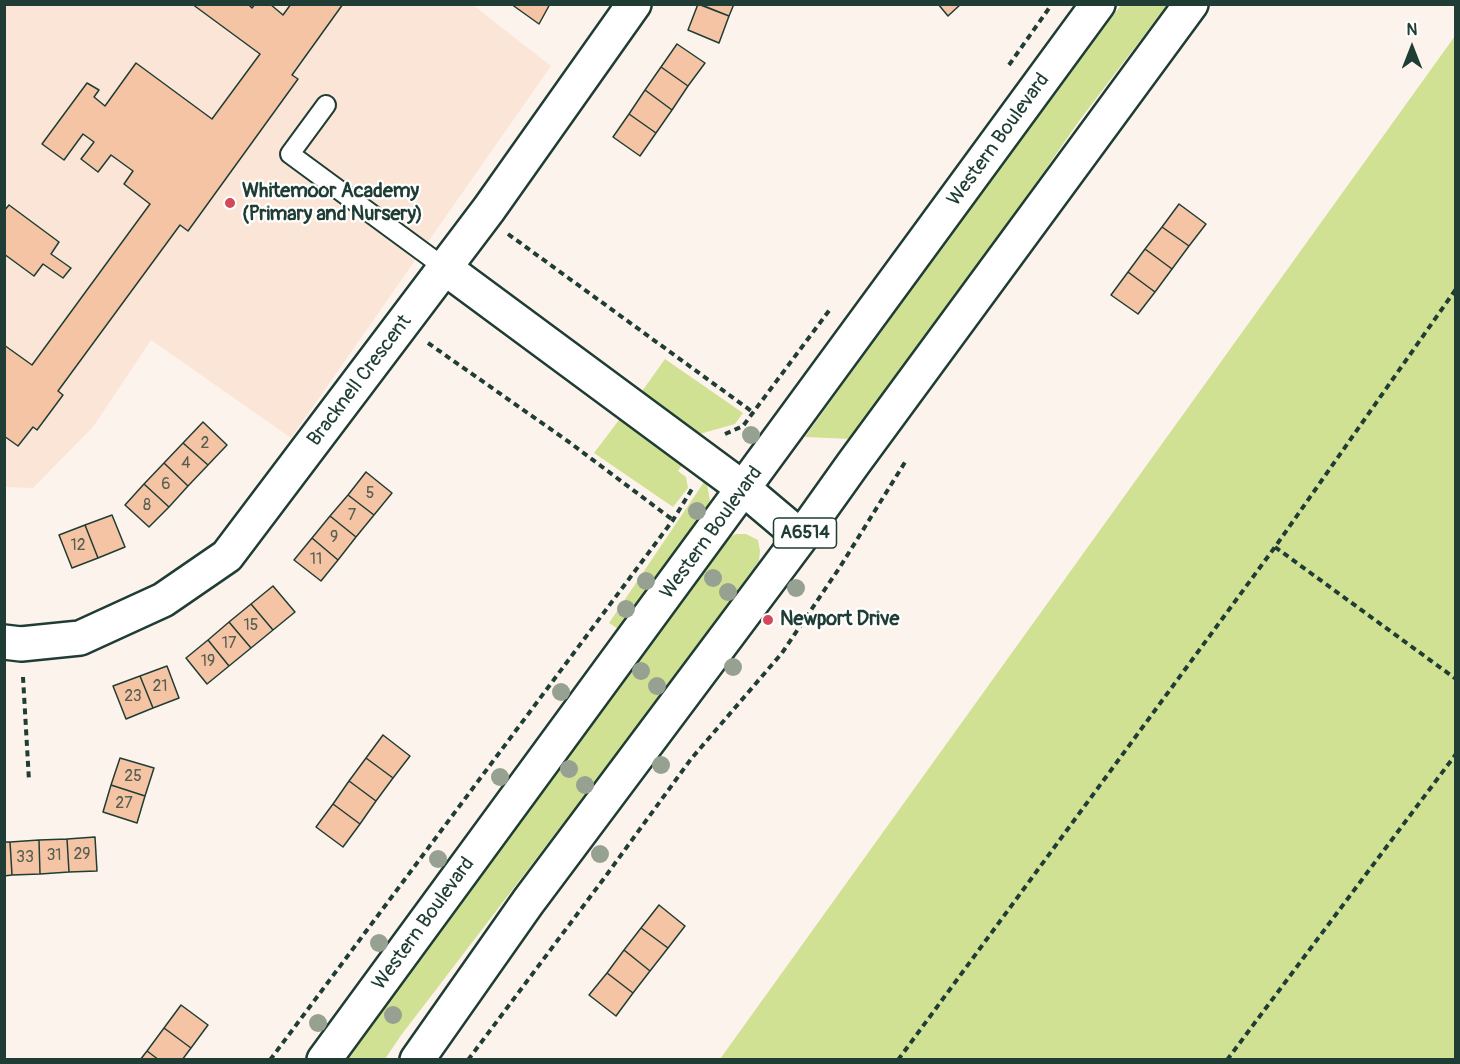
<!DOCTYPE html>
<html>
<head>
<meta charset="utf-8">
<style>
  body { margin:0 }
  #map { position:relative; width:1460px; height:1064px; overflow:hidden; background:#fdf3ed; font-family:Pangolin,sans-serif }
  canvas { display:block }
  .frame { position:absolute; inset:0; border:6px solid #1f3d34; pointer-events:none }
  .north { position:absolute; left:1382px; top:18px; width:60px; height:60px; -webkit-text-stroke:4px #fff; paint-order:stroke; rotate:0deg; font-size:16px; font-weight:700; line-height:24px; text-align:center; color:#1f3d34 }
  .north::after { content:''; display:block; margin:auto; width:21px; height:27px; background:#1f3d34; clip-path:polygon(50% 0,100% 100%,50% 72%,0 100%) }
</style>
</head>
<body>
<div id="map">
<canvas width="1460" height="1064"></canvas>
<div class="frame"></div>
<div class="north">N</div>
</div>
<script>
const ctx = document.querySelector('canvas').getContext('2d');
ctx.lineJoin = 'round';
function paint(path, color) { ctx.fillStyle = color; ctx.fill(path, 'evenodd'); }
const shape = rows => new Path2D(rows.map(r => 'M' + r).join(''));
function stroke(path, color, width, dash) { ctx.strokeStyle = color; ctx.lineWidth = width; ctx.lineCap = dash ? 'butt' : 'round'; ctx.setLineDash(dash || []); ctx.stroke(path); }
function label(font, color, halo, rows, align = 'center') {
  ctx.font = font + ' Pangolin,sans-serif'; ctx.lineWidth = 4.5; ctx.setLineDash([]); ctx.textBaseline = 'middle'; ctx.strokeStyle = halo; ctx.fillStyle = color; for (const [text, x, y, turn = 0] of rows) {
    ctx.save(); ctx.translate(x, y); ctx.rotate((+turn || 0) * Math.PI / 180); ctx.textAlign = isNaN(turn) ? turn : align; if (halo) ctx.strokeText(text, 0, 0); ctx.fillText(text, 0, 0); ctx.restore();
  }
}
paint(shape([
  [5,5,473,5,551,66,291,438,151,340,93,427,33,488,5,487]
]), '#fbe5d7');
paint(shape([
  [1121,5,1167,5,1079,121,976,270,851,439,805,437,958,224],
  [1455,36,1455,1059,720,1059],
  [665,359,743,413,735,424,696,435,640,394],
  [622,416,685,461,678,471,686,477,688,488,673,507,594,453],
  [706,479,710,501,700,522,620,630,609,623],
  [736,534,746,534,758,540,760,551,759,561,647,714,402,1034,385,1059,347,1059,727,538]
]), '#d1e194');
const building = shape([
  [192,4,248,4,252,8,255,4,270,4,283,15,291,4,343,4,292,75,298,79,188,231,180,225,58,391,63,395,37,430,33,427,18,446,4,436,4,345,32,365,150,204,124,184,133,171,111,155,98,172,81,159,94,142,83,134,64,160,42,144,87,83,99,90,94,97,105,106,136,63,212,119,260,54,192,4],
  [511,4,550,4,539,24,511,4],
  [698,4,729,16,719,43,688,30,698,4],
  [699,4,734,4,729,16,699,4],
  [938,4,961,4,948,16,938,4],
  [677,44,705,63,688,86,661,67,677,44],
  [661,67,688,86,672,110,645,90,661,67],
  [645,90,672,110,656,133,629,114,645,90],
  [629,114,656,133,640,156,613,137,629,114],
  [1179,204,1206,224,1189,246,1162,227,1179,204],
  [9,205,59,242,51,254,71,268,63,278,43,264,34,276,4,254,4,211,9,205],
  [1162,227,1189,246,1172,269,1145,249,1162,227],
  [1145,249,1172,269,1155,292,1128,272,1145,249],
  [1128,272,1155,292,1138,314,1111,295,1128,272],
  [203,422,227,445,208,465,183,443,203,422],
  [183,443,208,465,188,486,164,463,183,443],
  [164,463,188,486,169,507,144,484,164,463],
  [366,472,392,493,374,515,348,495,366,472],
  [144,484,169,507,149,527,125,505,144,484],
  [348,495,374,515,356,537,330,516,348,495],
  [112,515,125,547,98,558,85,525,112,515],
  [330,516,356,537,338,560,312,538,330,516],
  [85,525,98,558,72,568,59,535,85,525],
  [312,538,338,560,321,581,294,560,312,538],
  [273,586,295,612,273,630,251,604,273,586],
  [251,604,273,630,251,648,229,622,251,604],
  [229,622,251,648,229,666,208,640,229,622],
  [208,640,229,666,207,684,186,658,208,640],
  [167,666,179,698,153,708,140,676,167,666],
  [140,676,153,708,126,719,113,686,140,676],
  [383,735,410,756,393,778,366,758,383,735],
  [120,758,154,768,145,796,111,785,120,758],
  [366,758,393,778,376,801,349,781,366,758],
  [349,781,376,801,360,824,333,804,349,781],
  [111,785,145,796,137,823,103,812,111,785],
  [333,804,360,824,343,847,316,827,333,804],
  [95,837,97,871,69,872,67,839,95,837],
  [67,839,69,872,40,874,39,840,67,839],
  [39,840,40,874,12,875,10,842,39,840],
  [4,842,10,842,12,875,4,876,4,842],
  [659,905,685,926,668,948,641,928,659,905],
  [641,928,668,948,650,971,624,950,641,928],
  [624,950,650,971,633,993,607,973,624,950],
  [607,973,633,993,616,1016,589,995,607,973],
  [181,1005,208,1025,191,1048,164,1028,181,1005],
  [164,1028,191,1048,182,1060,159,1060,147,1051,164,1028],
  [147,1051,159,1060,140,1060,147,1051]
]);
paint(building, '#f5c4a5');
stroke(building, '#1f3d34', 1.5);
const service = shape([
  [326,105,290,154,445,268]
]);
const minor = shape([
  [445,268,744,489],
  [4,642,21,644,80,638,163,600,227,556,489,209,634,4]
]);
const trunk = shape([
  [744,489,801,537],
  [324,1060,1098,4],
  [417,1060,528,902,801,537,853,464,1191,4]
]);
stroke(service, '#1f3d34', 22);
stroke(minor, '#1f3d34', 38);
stroke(trunk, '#1f3d34', 38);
stroke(shape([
  [1009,65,1052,4],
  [508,234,754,413],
  [428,343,569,442,673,520],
  [725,434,743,426,831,308],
  [1275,547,1456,679],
  [23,677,29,781],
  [270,1060,673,520,692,489],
  [468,1060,605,877,691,759,782,653,840,567,907,459],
  [898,1060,1275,547,1456,289],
  [1227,1060,1456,754]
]), '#1f3d34', 4, [6, 4.5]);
stroke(service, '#fff', 18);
stroke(minor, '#fff', 33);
stroke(trunk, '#fff', 33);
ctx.fillStyle = '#97a192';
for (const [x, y] of [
  [751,435],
  [697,511],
  [713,578],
  [646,581],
  [796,588],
  [728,592],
  [626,609],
  [733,667],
  [641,671],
  [657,686],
  [561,692],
  [661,765],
  [569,769],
  [500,777],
  [585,785],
  [600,854],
  [438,859],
  [379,943],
  [393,1015],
  [318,1023]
]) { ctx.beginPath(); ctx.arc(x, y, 9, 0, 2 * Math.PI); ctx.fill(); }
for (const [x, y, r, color] of [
  [230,203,6,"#d1495b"],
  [768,620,6,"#d1495b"]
]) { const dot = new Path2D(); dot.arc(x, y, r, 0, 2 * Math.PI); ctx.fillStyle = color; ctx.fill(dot); stroke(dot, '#fff', 2); }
label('16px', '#545f50', null, [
  ["2",205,444],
  ["4",186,464],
  ["6",166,485],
  ["5",370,494],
  ["8",147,506],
  ["7",352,516],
  ["9",334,538],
  ["12",78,546],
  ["11",316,560],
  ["15",251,626],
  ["17",229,644],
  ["19",208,662],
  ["21",160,687],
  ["23",133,697],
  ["25",133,777],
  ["27",124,804],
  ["29",82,855],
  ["31",54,856],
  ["33",25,858]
]);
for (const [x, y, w] of [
  [805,533,63]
]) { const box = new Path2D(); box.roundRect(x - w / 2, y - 15, w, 30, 4.5); ctx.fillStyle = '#fff'; ctx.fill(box); stroke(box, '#1f3d34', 1.5); }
label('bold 18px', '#1f3d34', null, [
  ["A6514",805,533]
]);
label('20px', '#1f3d34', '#fff', [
  ["Western Boulevard",999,140,-54],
  ["Bracknell Crescent",360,381,-53],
  ["Western Boulevard",712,533,-54],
  ["Western Boulevard",424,924,-54]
]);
label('bold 20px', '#1f3d34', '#fff', [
  ["Whitemoor Academy",242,192],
  ["(Primary and Nursery)",242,215],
  ["Newport Drive",780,620]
], 'left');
</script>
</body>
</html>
